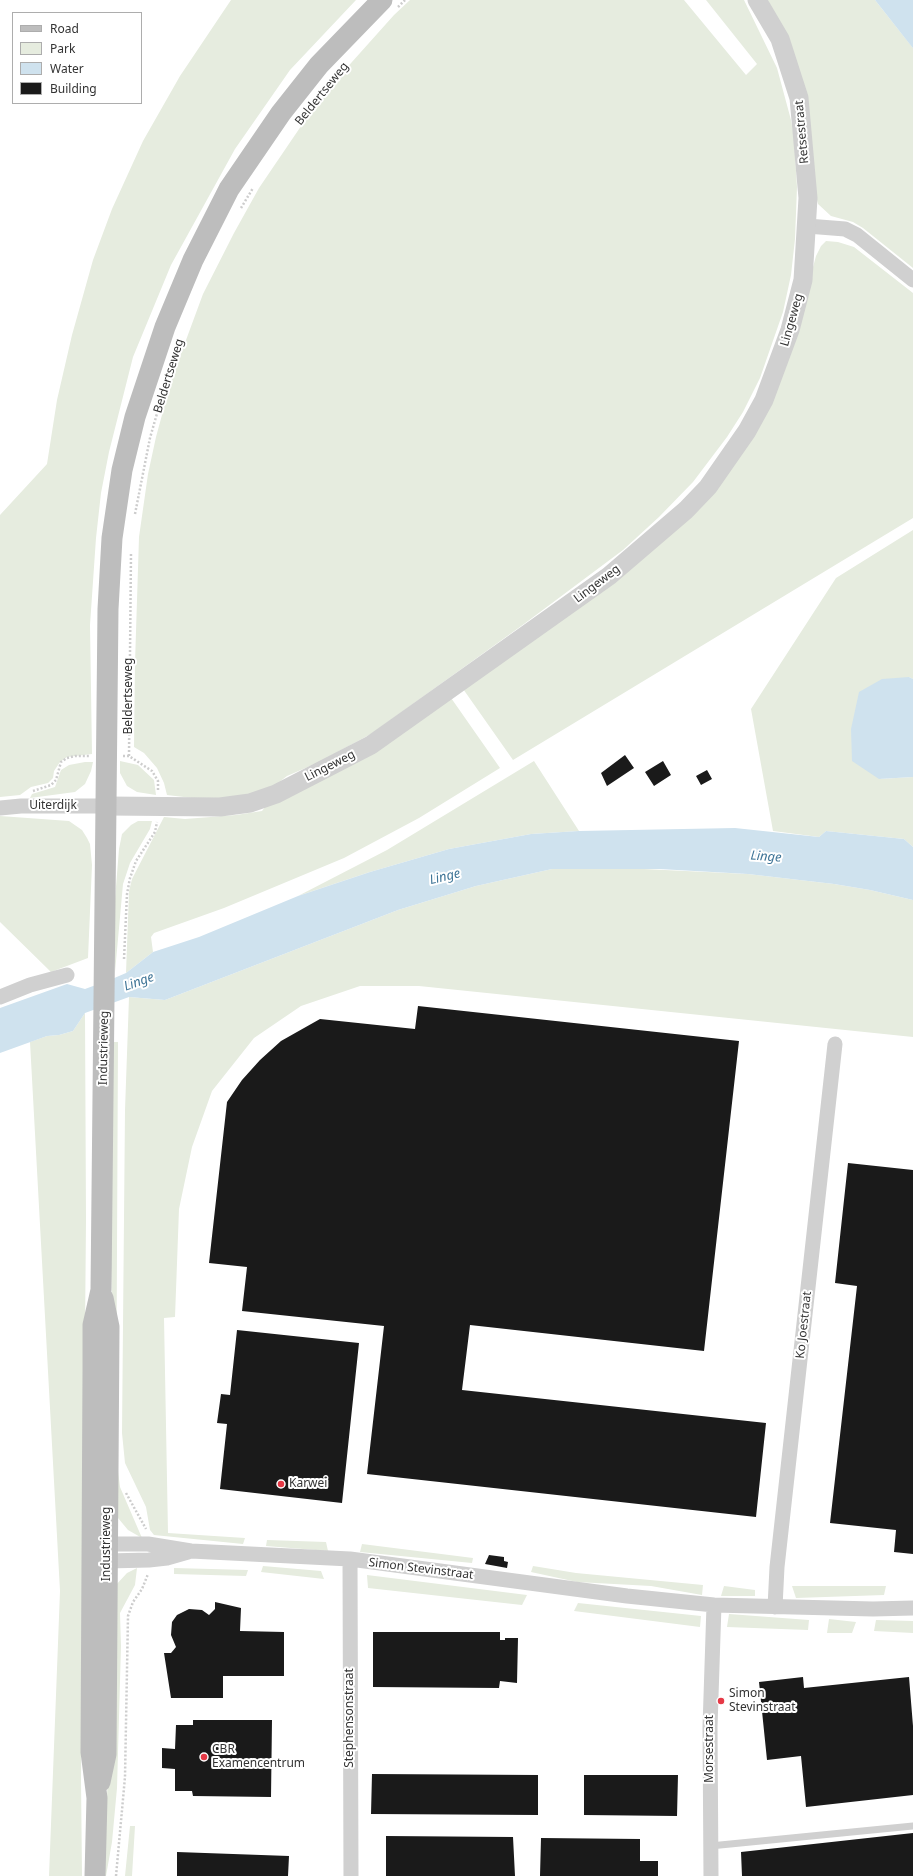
<!DOCTYPE html>
<html>
<head>
<meta charset="utf-8">
<style>
  body { margin:0 }
  #map { position:relative; width:913px; height:1876px; overflow:hidden; background:#fff; font-family:"Noto Sans",sans-serif }
  canvas { display:block }
  .legend { position:absolute; left:12px; top:12px; width:130px; height:92px; box-sizing:border-box; background:#fff; border:1px solid #adadad; margin:0; padding:5px 7px; list-style:none; font-size:12px; color:#333 }
  .legend li { display:flex; align-items:center; gap:8px; height:20px }
  .legend b { width:20px; border:1px solid #adadad }
</style>
</head>
<body>
<div id="map">
<canvas width="913" height="1876"></canvas>
<ul class="legend">
<li><b style="height:5px;background:#bdbdbd"></b>Road</li>
<li><b style="height:11px;background:#e6ecdf"></b>Park</li>
<li><b style="height:11px;background:#cfe2ee"></b>Water</li>
<li><b style="height:11px;background:#1a1a1a"></b>Building</li>
</ul>
</div>
<script>
const ctx = document.querySelector('canvas').getContext('2d');
ctx.lineJoin = 'round';
function paint(path, color) { ctx.fillStyle = color; ctx.fill(path, 'evenodd'); }
const shape = rows => new Path2D(rows.map(r => 'M' + r).join(''));
function stroke(path, color, width, dash) { ctx.strokeStyle = color; ctx.lineWidth = width; ctx.lineCap = dash ? 'butt' : 'round'; ctx.setLineDash(dash || []); ctx.stroke(path); }
function label(font, color, halo, rows, align = 'center') {
  ctx.font = font + ' "Noto Sans",sans-serif'; ctx.lineWidth = 4; ctx.setLineDash([]); ctx.textBaseline = 'middle'; ctx.strokeStyle = halo; ctx.fillStyle = color; for (const [text, x, y, turn = 0] of rows) {
    ctx.save(); ctx.translate(x, y); ctx.rotate((+turn || 0) * Math.PI / 180); ctx.textAlign = isNaN(turn) ? turn : align; if (halo) ctx.strokeText(text, 0, 0); ctx.fillText(text, 0, 0); ctx.restore();
  }
}
paint(shape([
  [231,0,356,0,290,70,235,149,171,265,133,357,109,452,101,493,96,538,90,625,92,754,67,757,60,762,54,771,53,778,48,783,31,787,20,795,0,797,0,515,47,464,57,400,72,335,93,260,112,209,143,141,180,76],
  [410,0,684,0,746,75,757,64,706,0,744,0,777,68,791,120,794,138,797,187,795,239,791,275,783,312,760,378,743,412,727,437,693,482,659,517,623,550,524,624,371,734,317,763,287,776,269,790,254,795,209,800,167,795,164,783,157,768,144,753,134,747,135,663,139,537,148,474,156,437,172,378,203,294,234,233,259,188,314,107,343,72,394,15],
  [768,0,875,0,913,48,913,268,863,228,853,222,831,216,818,204],
  [826,241,838,242,854,247,913,293,913,518,513,760,461,686,703,498,800,316,816,256,821,246],
  [913,530,913,679,909,677,879,779,913,777,913,847,904,839,826,831,819,837,773,831,751,709,836,578],
  [449,695,500,768,419,818,344,858,224,908,154,933,151,937,153,952,126,973,129,891,132,879,164,817,185,819,236,815,262,811,271,799],
  [120,761,138,765,154,780,156,795,137,792,127,786,120,773],
  [534,761,579,831,531,834,449,849,370,872,298,896,387,850],
  [85,762,93,762,91,771,85,784,75,792,30,798,32,794,55,787,61,770,69,765],
  [0,816,69,821,82,830,87,838,90,844,92,865,88,958,51,972,0,922],
  [138,821,152,821,150,829,130,863,123,884,115,972,115,899,119,849,122,834,131,825],
  [602,867,748,874,834,884,870,890,913,900,913,1037,419,986,360,986,301,1006,254,1038,212,1091,192,1147,179,1209,175,1317,164,1318,168,1533,245,1538,243,1544,154,1535,150,1530,146,1507,125,1463,122,1433,125,1110,129,997,165,1000,398,910,476,886,552,869],
  [85,1013,86,1220,81,1779,82,1876,49,1876,60,1591,30,1042,47,1036,59,1035,73,1031],
  [112,1042,118,1042,116,1455,120,1487,142,1538,128,1530,118,1518,111,1265],
  [267,1540,326,1542,328,1551,266,1546],
  [362,1544,473,1558,472,1563,360,1552],
  [263,1566,321,1571,324,1579,261,1572],
  [533,1566,576,1573,703,1585,702,1595,651,1586,577,1582,531,1572],
  [137,1568,135,1585,120,1613,121,1646,117,1788,112,1842,106,1876,104,1876,115,1586,127,1573],
  [174,1568,248,1570,246,1576,174,1574],
  [367,1575,527,1595,522,1605,368,1588],
  [724,1586,755,1590,755,1596,721,1596],
  [792,1586,886,1586,884,1595,796,1598],
  [578,1603,701,1616,700,1627,574,1611],
  [729,1614,809,1620,808,1630,727,1627],
  [829,1619,856,1622,852,1633,827,1633],
  [876,1620,913,1621,913,1633,874,1631],
  [130,1826,135,1826,132,1876,125,1876]
]), '#e6ecdf');
paint(shape([
  [875,0,913,0,913,48,912,47],
  [909,677,913,679,913,777,879,779,852,761,851,729,859,692,882,679],
  [735,828,819,837,826,831,904,839,913,847,913,900,870,890,834,884,748,874,659,869,552,869,476,886,398,910,165,1000,129,997,85,1013,73,1031,59,1035,47,1036,0,1053,0,1008,67,984,85,989,112,979,126,973,153,952,199,937,298,896,370,872,449,849,531,834,579,831]
]), '#cfe2ee');
paint(shape([
  [625,755,634,768,607,786,601,773],
  [663,761,671,775,654,786,645,772],
  [707,770,712,779,701,785,696,776],
  [418,1006,739,1041,704,1351,470,1325,462,1390,766,1423,756,1517,367,1474,384,1326,242,1311,247,1267,209,1263,227,1102,242,1080,260,1060,281,1041,320,1019,415,1029],
  [848,1163,913,1170,913,1554,894,1552,896,1530,830,1523,857,1286,835,1283],
  [237,1330,359,1343,342,1503,220,1489,227,1424,217,1423,221,1394,230,1395],
  [489,1555,504,1557,504,1561,508,1562,507,1568,485,1564],
  [215,1602,241,1608,240,1631,284,1632,284,1676,223,1676,223,1698,171,1698,164,1653,171,1653,176,1647,171,1635,172,1622,177,1615,189,1609,202,1610,209,1615,215,1609],
  [373,1632,500,1632,500,1640,505,1640,505,1638,518,1638,517,1683,500,1681,499,1688,373,1687],
  [803,1677,804,1688,909,1677,913,1726,913,1795,806,1807,801,1756,767,1760,759,1682],
  [193,1720,272,1720,271,1797,193,1796,192,1791,175,1791,175,1769,162,1768,162,1748,175,1749,176,1725,193,1725],
  [372,1774,538,1775,538,1815,371,1814],
  [584,1775,678,1775,677,1816,584,1815],
  [913,1833,913,1876,742,1876,741,1852],
  [386,1836,513,1837,515,1876,386,1876],
  [541,1838,640,1839,640,1861,658,1861,658,1876,540,1876],
  [177,1852,289,1856,288,1876,177,1876]
]), '#1a1a1a');
stroke(shape([
  [398,7,405,0],
  [241,208,253,188],
  [135,514,150,438,162,396],
  [123,756,129,756,152,771,158,781,158,791],
  [129,756,131,553],
  [33,791,51,785,56,780,61,762,67,758,75,756,90,756],
  [124,959,127,894,130,878,136,861,155,832,157,822],
  [126,1493,146,1529],
  [116,1876,125,1777,128,1616,133,1602,142,1589,148,1574]
]), '#cdcdcd', 2.5, [2, 2]);
stroke(shape([
  [710,1846,913,1826]
]), '#d0d0d0', 7);
stroke(shape([
  [807,226,845,229,857,235,913,280],
  [0,808,21,806,107,806],
  [0,997,30,985,67,975],
  [99,1549,107,1544,148,1544,191,1551,350,1559,627,1596,714,1605,873,1609,913,1608],
  [98,1557,107,1561,149,1560,167,1558,188,1552],
  [350,1559,351,1876],
  [775,1607,777,1567,835,1044],
  [711,1876,710,1727,714,1605]
]), '#d0d0d0', 15);
stroke(shape([
  [107,806,220,807,250,803,276,794,371,745,609,576,686,510,708,487,747,431,764,400,790,330,803,280,808,198,799,98,780,39,757,0]
]), '#d0d0d0', 19);
stroke(shape([
  [100,1782,106,1754,109,1327,103,1298],
  [95,1876,97,1798,91,1752,93,1371,93,1325,101,1290,108,609,112,538,122,470,135,417,165,327,193,260,229,189,281,113,319,65,382,0]
]), '#bdbdbd', 21);
for (const [x, y, r, color] of [
  [281,1484,4,"#e63946"],
  [721,1701,4,"#e63946"],
  [204,1757,4,"#e63946"]
]) { const dot = new Path2D(); dot.arc(x, y, r, 0, 2 * Math.PI); ctx.fillStyle = color; ctx.fill(dot); stroke(dot, '#fff', 1.5); }
label('12px', '#333', '#fff', [
  ["Beldertseweg",322,94,-51],
  ["Retsestraat",802,132,-95],
  ["Lingeweg",792,320,-74],
  ["Beldertseweg",169,376,-73],
  ["Lingeweg",597,584,-37],
  ["Beldertseweg",129,696,-90],
  ["Lingeweg",330,766,-27],
  ["Uiterdijk",53,806],
  ["Industrieweg",104,1048,-89],
  ["Ko Joestraat",804,1325,-84],
  ["Industrieweg",107,1544,-90],
  ["Simon Stevinstraat",421,1569,7],
  ["Stephensonstraat",350,1718,-90],
  ["Morsestraat",710,1749,-90]
]);
label('12px', '#333', '#fff', [
  ["Karwei",289,1484],
  ["Simon",729,1694],
  ["Stevinstraat",729,1708],
  ["CBR",212,1750],
  ["Examencentrum",212,1764]
], 'left');
label('italic 13px', '#3f7597', '#fff', [
  ["Linge",766,857,4],
  ["Linge",445,877,-14],
  ["Linge",139,982,-20]
]);
</script>
</body>
</html>
